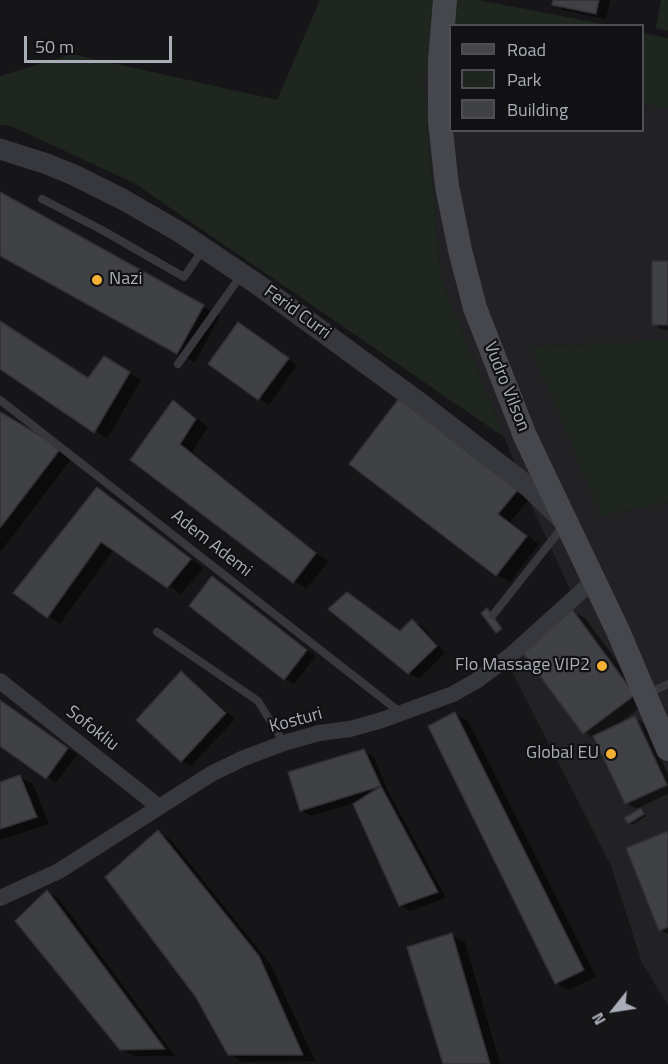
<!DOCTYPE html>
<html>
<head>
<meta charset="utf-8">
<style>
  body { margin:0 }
  #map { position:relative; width:668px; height:1064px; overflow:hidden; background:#161618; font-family:"Titillium Web",sans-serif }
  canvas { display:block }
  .legend { position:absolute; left:449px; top:24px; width:195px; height:108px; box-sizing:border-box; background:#111113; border:2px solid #4d4f55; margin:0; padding:8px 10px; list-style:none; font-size:18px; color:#a8adb8 }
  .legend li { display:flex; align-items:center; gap:12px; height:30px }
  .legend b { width:30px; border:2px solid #4d4f55 }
  .north { position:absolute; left:584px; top:980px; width:60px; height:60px; -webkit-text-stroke:4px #111113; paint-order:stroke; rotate:240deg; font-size:16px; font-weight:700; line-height:24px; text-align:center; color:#a8adb8 }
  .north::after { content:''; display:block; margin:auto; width:21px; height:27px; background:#a8adb8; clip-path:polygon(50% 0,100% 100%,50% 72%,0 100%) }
  .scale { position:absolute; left:24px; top:36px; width:148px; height:27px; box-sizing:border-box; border:3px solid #a8adb8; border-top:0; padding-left:8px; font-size:18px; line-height:21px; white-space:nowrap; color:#a8adb8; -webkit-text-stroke:4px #111113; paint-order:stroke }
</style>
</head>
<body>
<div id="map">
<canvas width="668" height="1064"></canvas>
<ul class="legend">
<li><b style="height:8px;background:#45474d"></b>Road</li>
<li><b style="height:16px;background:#1e261f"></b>Park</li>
<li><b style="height:16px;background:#404145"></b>Building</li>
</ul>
<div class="north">N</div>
<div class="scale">50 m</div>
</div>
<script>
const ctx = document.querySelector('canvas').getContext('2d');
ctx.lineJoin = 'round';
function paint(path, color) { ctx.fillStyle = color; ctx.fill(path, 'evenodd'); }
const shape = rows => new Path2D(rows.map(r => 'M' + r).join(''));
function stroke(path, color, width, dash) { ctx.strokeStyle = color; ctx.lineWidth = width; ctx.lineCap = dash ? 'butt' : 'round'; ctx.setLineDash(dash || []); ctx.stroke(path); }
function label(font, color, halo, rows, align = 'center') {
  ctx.font = font + ' "Titillium Web",sans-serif'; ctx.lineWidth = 4.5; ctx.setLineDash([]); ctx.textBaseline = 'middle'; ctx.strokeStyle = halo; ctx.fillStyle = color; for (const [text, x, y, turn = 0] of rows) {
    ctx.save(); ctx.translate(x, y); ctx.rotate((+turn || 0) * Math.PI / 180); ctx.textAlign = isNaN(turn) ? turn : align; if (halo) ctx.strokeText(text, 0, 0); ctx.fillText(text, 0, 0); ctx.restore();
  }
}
paint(shape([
  [423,74,450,76,450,130,642,130,643,104,668,108,668,340,532,347,601,516,668,502,668,1005,642,963,611,866,504,656,574,598,532,507,441,279]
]), '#222225');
paint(shape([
  [320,0,478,0,608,25,450,26,450,76,423,74,441,279,504,437,134,183,11,126,0,125,0,76,72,54,277,100],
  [661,0,668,0,668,31,656,28],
  [642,33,668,38,668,108,643,104],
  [668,340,668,502,601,516,531,347]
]), '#1e261f');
paint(shape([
  [555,0,610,0,606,19,563,10,554,4],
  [668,263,668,330,663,330,653,324],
  [204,307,220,316,195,362,178,354],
  [0,321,89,379,104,358,141,380,107,439,0,367],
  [248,330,297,365,269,405,210,364],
  [400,399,533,494,510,522,539,544,510,582,497,575,351,464],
  [173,402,186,409,208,427,192,452,328,562,306,589,294,581,132,459],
  [0,414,73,457,0,552],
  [98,489,110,496,203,568,181,594,114,549,60,624,48,616],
  [212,578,316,656,294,684,285,679],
  [347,594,401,632,412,621,422,626,445,653,419,679,409,673],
  [572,611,585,618,647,702,617,725,635,718,645,724,668,774,668,794,636,809,626,803,596,740,584,732],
  [181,673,191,679,235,719,191,766,182,761],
  [0,701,77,755,56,783,0,744],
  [455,714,468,721,596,977,569,990,556,983],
  [364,751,374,757,388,791,446,898,410,911,400,905,354,803,311,816,301,810],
  [20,777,33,784,49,824,0,840,0,784],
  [641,810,646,816,632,825,629,823],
  [158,832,171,840,271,965,315,1061,242,1062,229,1054],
  [668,833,668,934,660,930],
  [47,892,59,899,175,1056,134,1056,121,1049],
  [452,935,465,942,500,1064,445,1064]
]), '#0007');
const building = shape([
  [553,0,599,0,596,14,552,5,553,0],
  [0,192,204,305,177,354,0,256,0,192],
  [652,261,668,261,668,325,652,325,652,261],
  [0,321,88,378,104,356,130,372,94,433,0,369,0,321],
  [238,322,289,358,258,400,208,364,238,322],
  [400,397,521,486,498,514,527,536,496,576,349,464,400,397],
  [173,400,196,419,180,444,316,553,293,583,130,460,173,400],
  [0,412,61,448,0,528,0,412],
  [97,487,191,559,167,588,101,542,47,618,13,593,97,487],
  [212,576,307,650,284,680,189,606,212,576],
  [347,592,400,631,412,619,437,646,408,674,328,609,347,592],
  [487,608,502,629,496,633,481,613,487,608],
  [572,609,635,695,583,734,519,648,572,609],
  [181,671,226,713,181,762,136,720,181,671],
  [0,700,68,748,46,779,0,746,0,700],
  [455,712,584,970,555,984,428,726,455,712],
  [635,716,667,785,625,804,593,736,635,716],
  [364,749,381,786,300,811,288,772,364,749],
  [20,775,37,817,0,829,0,782,20,775],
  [381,786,438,892,399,906,353,804,381,786],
  [641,808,644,814,628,824,624,818,641,808],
  [158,830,259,956,303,1055,228,1055,195,996,105,877,158,830],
  [668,831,668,927,659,931,626,848,668,831],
  [47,890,165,1049,120,1050,15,921,47,890],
  [452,933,490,1064,443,1064,407,947,452,933]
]);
paint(building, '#404145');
stroke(building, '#303034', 1.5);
stroke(shape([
  [42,199,102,230,184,277,204,248],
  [178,364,242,274],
  [0,400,401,713],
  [493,615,564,525],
  [157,632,258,701,284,743],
  [647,694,668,684]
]), '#37383d', 8);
stroke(shape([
  [0,681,159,807],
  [0,898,59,871,211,774,244,758,284,743,319,733,350,729,382,720,453,694,476,681,511,655,594,580]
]), '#37383d', 16);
stroke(shape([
  [0,149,47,164,74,175,124,200,181,233,257,284,420,403,530,488,562,519]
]), '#37383d', 21);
stroke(shape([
  [445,0,440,61,440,122,447,186,460,250,475,308,525,436,618,631,668,749]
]), '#45474d', 24);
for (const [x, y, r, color] of [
  [97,280,6,"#f2b134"],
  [602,666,6,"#f2b134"],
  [611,754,6,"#f2b134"]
]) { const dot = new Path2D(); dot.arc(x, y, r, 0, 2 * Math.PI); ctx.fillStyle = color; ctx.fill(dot); stroke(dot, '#111113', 2); }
label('18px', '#a8adb8', '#111113', [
  ["Nazi",109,280,"left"],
  ["Flo Massage VIP2",590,666],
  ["Global EU",599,754]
], 'right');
label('18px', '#a8adb8', '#111113', [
  ["Ferid Curri",297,313,36],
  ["Vudro Vilson",506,387,68],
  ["Adem Ademi",211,544,38],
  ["Kosturi",296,721,-15],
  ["Sofokliu",92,729,38]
]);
</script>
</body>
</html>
